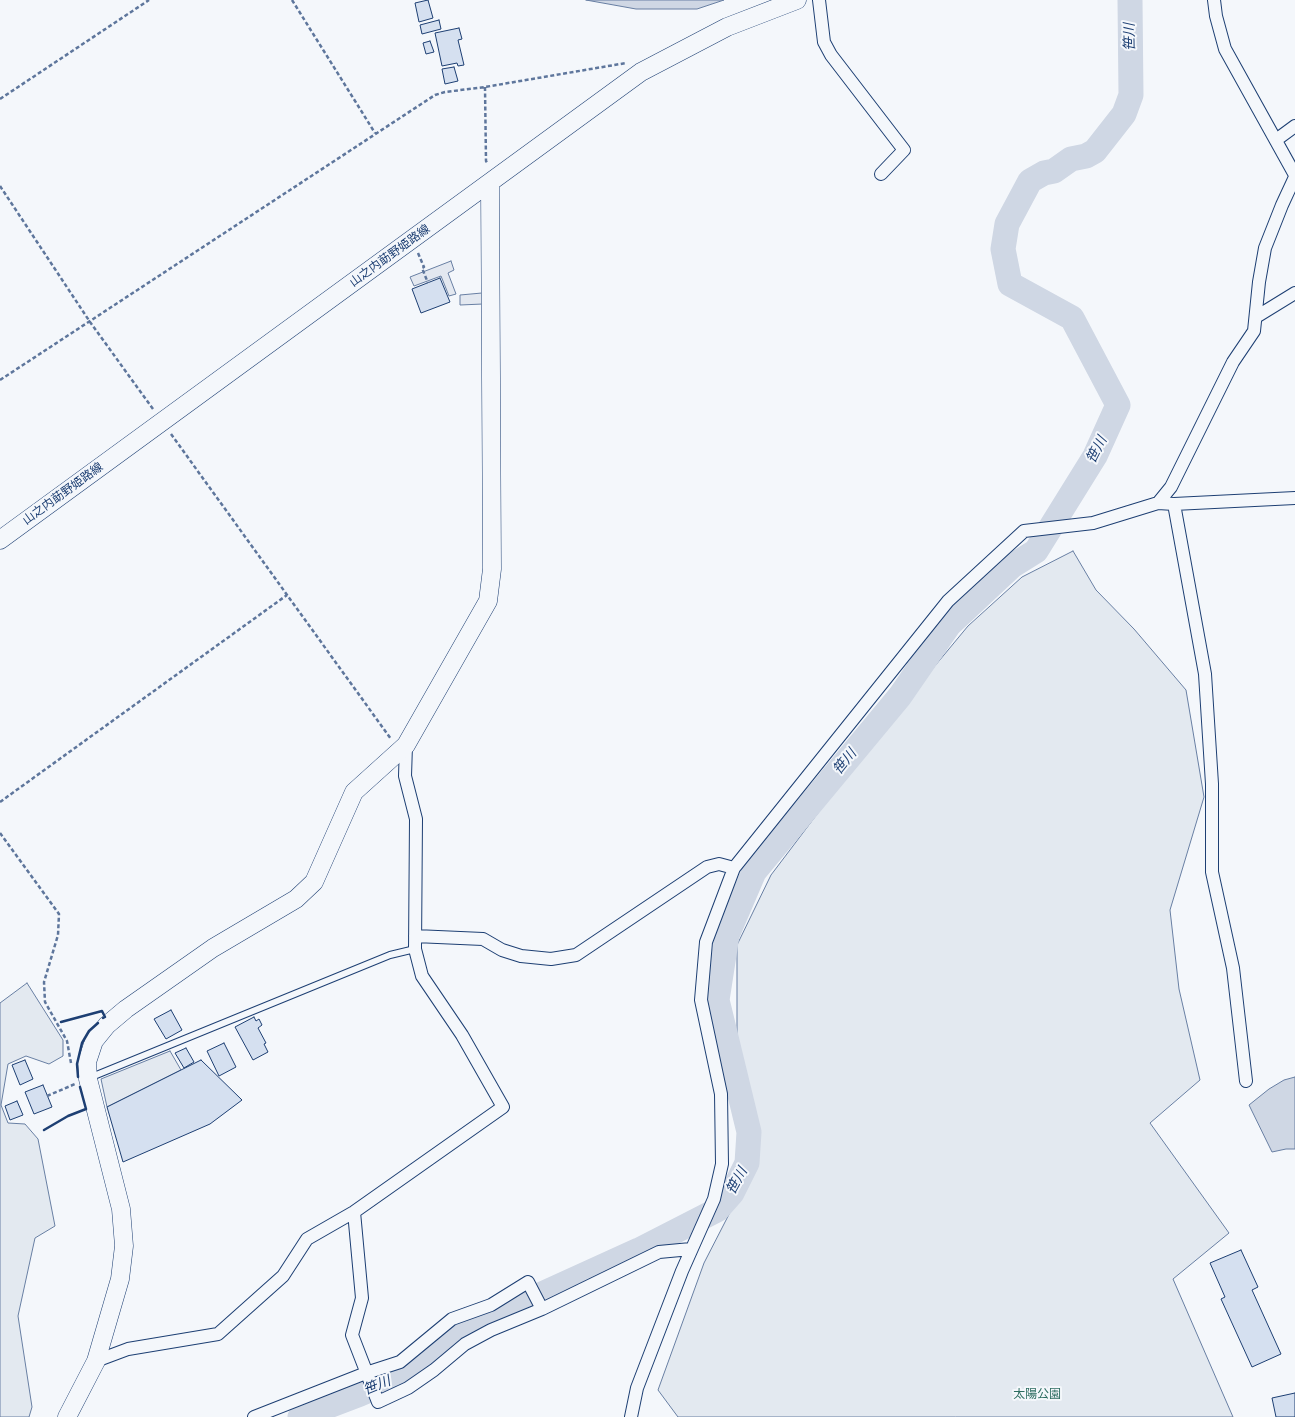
<!DOCTYPE html>
<html>
<head>
<meta charset="utf-8">
<style>
  body { margin:0 }
  canvas { display:block; background:#f4f7fb }
</style>
</head>
<body>
<canvas width="1295" height="1417"></canvas>
<script>
const ctx = document.querySelector('canvas').getContext('2d');
ctx.lineJoin = 'round';
function paint(path, color) { ctx.fillStyle = color; ctx.fill(path, 'evenodd'); }
const shape = rows => new Path2D(rows.map(r => 'M' + r).join(''));
function stroke(path, color, width, dash) { ctx.strokeStyle = color; ctx.lineWidth = width; ctx.lineCap = dash ? 'butt' : 'round'; ctx.setLineDash(dash || []); ctx.stroke(path); }
function label(font, color, halo, rows, align = 'center') {
  ctx.font = font + ' "Fira Sans Condensed","Noto Sans JP",sans-serif'; ctx.lineWidth = 4; ctx.setLineDash([]); ctx.textBaseline = 'middle'; ctx.strokeStyle = halo; ctx.fillStyle = color; for (const [text, x, y, turn = 0] of rows) {
    ctx.save(); ctx.translate(x, y); ctx.rotate((+turn || 0) * Math.PI / 180); ctx.textAlign = isNaN(turn) ? turn : align; if (halo) ctx.strokeText(text, 0, 0); ctx.fillText(text, 0, 0); ctx.restore();
  }
}
const green = shape([
  [1073,551,1096,590,1134,629,1186,690,1204,797,1170,910,1179,989,1200,1080,1150,1123,1229,1233,1173,1279,1233,1417,678,1417,658,1390,704,1263,743,1187,754,1121,737,1050,737,945,771,875,871,743,968,626,1022,577,1073,551],
  [27,983,63,1040,63,1056,49,1064,26,1056,8,1064,1,1105,8,1123,25,1124,38,1139,55,1226,35,1238,18,1316,32,1407,29,1417,0,1417,0,1003,27,983],
  [170,1051,181,1070,107,1107,101,1079,170,1051]
]);
paint(green, '#e3e9f0');
stroke(green, '#687fa3', 1);
const parking = shape([
  [451,261,454,270,448,273,456,294,449,296,441,276,414,286,410,277,451,261],
  [482,293,483,304,460,305,460,295,482,293]
]);
paint(parking, '#e3e8f0');
stroke(parking, '#687fa3', 1);
const water = shape([
  [586,0,724,0,697,9,636,9,586,0],
  [1295,1077,1295,1149,1286,1149,1272,1152,1249,1105,1269,1089,1284,1080,1295,1077]
]);
paint(water, '#cfd7e4');
stroke(water, '#687fa3', 1);
stroke(shape([
  [300,1417,360,1394,423,1367,472,1326,639,1250,717,1210,732,1193,747,1163,749,1132,717,1000,727,935,754,872,900,696,949,625,1012,566,1036,551,1095,456,1118,405,1072,318,1010,284,1003,249,1007,224,1030,181,1044,173,1054,171,1071,159,1086,156,1095,151,1124,114,1131,95,1130,0]
]), '#cfd7e4', 25);
const building = shape([
  [428,0,433,18,419,22,415,3,428,0],
  [439,20,441,29,422,34,420,25,439,20],
  [459,28,462,39,458,40,464,65,458,66,457,63,442,66,435,33,459,28],
  [430,41,434,52,426,54,423,43,430,41],
  [454,67,458,81,445,84,442,69,454,67],
  [440,278,450,302,421,313,412,289,440,278],
  [171,1010,182,1030,166,1039,154,1019,171,1010],
  [254,1017,256,1021,259,1019,262,1025,258,1028,266,1043,264,1044,268,1052,253,1060,235,1027,254,1017],
  [224,1043,236,1067,219,1076,207,1051,224,1043],
  [186,1048,194,1062,184,1068,175,1053,186,1048],
  [25,1060,33,1079,20,1085,12,1065,25,1060],
  [201,1060,242,1100,210,1124,123,1162,107,1107,201,1060],
  [43,1085,52,1107,34,1114,25,1092,43,1085],
  [17,1101,23,1115,10,1120,5,1106,17,1101],
  [1241,1250,1258,1287,1252,1290,1281,1354,1252,1367,1221,1299,1225,1297,1210,1263,1241,1250],
  [1295,1393,1295,1417,1276,1417,1272,1398,1295,1393]
]);
paint(building, '#d5e0f0');
stroke(building, '#1d3f73', 1);
const lane = shape([
  [89,1078,390,955,415,949]
]);
const street = shape([
  [819,0,824,42,831,55,904,150,881,174],
  [1214,0,1216,16,1225,49,1295,175],
  [1276,140,1295,126],
  [1256,317,1295,293],
  [1158,503,1171,487,1233,362,1254,331,1259,282,1265,248,1282,205,1295,177],
  [1174,504,1205,674,1212,784,1212,872,1233,968,1246,1081],
  [415,936,483,939,502,950,521,956,551,959,576,955,707,867,719,864,734,868],
  [354,1212,362,1298,352,1335,378,1402,408,1388,434,1370,465,1344,491,1330,542,1309,659,1252,691,1249],
  [96,1361,128,1349,218,1334,283,1276,307,1239,354,1212,503,1107,462,1035,422,976,415,949,416,819,405,776,406,745],
  [254,1417,366,1373,400,1362,452,1319,491,1305,528,1282,542,1309],
  [631,1417,637,1388,682,1271,714,1199,722,1164,721,1094,701,1000,706,942,734,868,948,601,1024,531,1093,523,1158,503,1174,504,1295,498]
]);
const secondary = shape([
  [0,540,641,72,727,27,797,0],
  [67,1417,96,1361,120,1279,124,1246,121,1209,88,1079,87,1062,94,1041,107,1025,126,1009,213,948,296,899,314,882,354,792,406,745,488,601,492,569,490,184]
]);
stroke(lane, '#1d3f73', 8);
stroke(street, '#1d3f73', 14);
stroke(secondary, '#1d3f73', 19);
stroke(shape([
  [292,0,375,133],
  [485,87,486,161,488,164],
  [0,99,149,0],
  [0,186,90,322,153,409],
  [418,253,424,267,422,268,428,283],
  [0,380,435,95,445,92,485,87,626,63],
  [171,434,391,739],
  [0,802,287,595],
  [0,833,59,914,58,935,44,982,45,1002,67,1041,71,1063],
  [47,1096,75,1084]
]), '#5e769c', 2.5, [4, 2.5]);
stroke(lane, '#f4f7fb', 6);
stroke(street, '#f4f7fb', 12);
stroke(secondary, '#f4f7fb', 18);
stroke(shape([
  [61,1022,102,1011,105,1017,103,1018],
  [78,1077,77,1064,82,1043,89,1031,98,1023],
  [44,1130,68,1116,86,1109,80,1087]
]), '#1d3f73', 2.5);
label('12px', '#1d3f73', '#f4f7fb', [
  ["山之内莇野姫路線",390,256,-36],
  ["山之内莇野姫路線",63,494,-36]
]);
label('12px', '#2c6c60', '#f4f7fb', [
  ["太陽公園",1037,1395]
]);
label('italic 14px', '#1d3f73', '#f4f7fb', [
  ["笹川",1130,37,-91],
  ["笹川",1097,450,-63],
  ["笹川",845,762,-51],
  ["笹川",737,1181,-61],
  ["笹川",377,1386,-22]
]);
</script>
</body>
</html>
